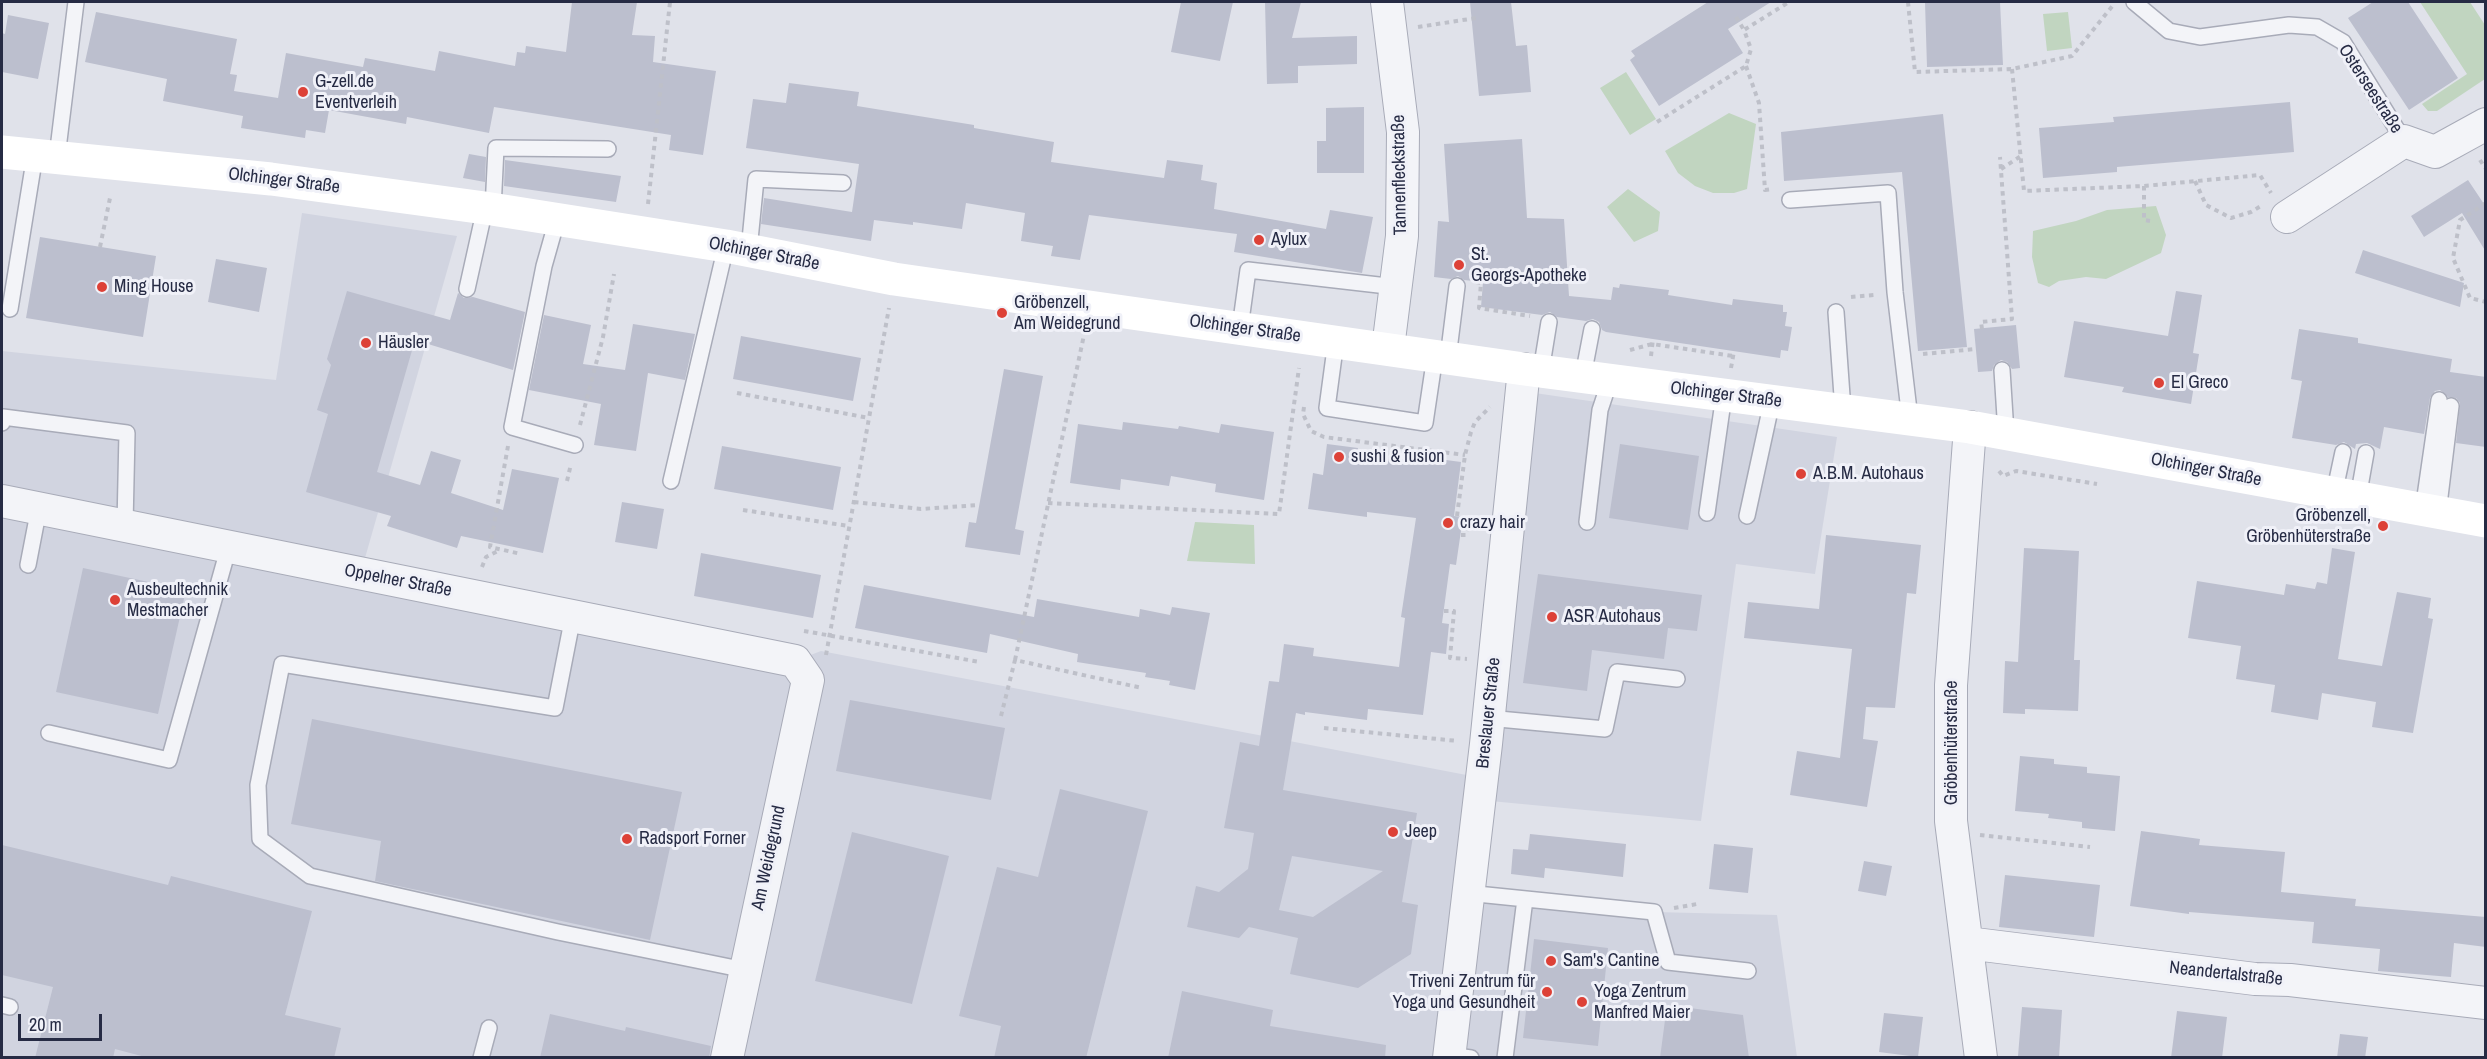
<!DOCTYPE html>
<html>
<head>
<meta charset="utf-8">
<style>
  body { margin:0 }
  #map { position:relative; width:2487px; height:1059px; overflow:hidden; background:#e0e2ea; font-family:"Archivo Narrow",sans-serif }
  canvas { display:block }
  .frame { position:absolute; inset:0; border:3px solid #262b44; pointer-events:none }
  .scale { position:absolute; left:18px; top:1014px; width:84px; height:27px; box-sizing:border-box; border:3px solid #262b44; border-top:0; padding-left:8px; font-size:18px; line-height:21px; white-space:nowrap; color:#262b44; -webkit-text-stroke:4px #f0f1f8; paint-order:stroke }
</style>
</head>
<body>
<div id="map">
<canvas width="2487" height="1059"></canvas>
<div class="frame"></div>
<div class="scale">20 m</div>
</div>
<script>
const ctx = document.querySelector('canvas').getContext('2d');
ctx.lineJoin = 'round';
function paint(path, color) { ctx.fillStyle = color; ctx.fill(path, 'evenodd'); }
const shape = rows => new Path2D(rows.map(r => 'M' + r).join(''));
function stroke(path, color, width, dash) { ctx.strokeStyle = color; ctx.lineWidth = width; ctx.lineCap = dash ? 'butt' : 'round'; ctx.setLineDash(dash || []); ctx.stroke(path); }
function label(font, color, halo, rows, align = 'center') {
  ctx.font = font + ' "Archivo Narrow",sans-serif'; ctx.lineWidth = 6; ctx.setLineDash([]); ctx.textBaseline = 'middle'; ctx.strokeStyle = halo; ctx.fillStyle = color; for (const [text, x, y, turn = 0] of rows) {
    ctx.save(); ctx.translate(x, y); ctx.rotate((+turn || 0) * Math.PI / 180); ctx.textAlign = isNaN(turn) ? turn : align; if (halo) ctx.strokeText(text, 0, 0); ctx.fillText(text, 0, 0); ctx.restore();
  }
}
paint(shape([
  [302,213,457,236,361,572,795,661,821,651,1482,778,1521,391,1837,437,1815,574,1736,564,1701,821,1480,800,1467,892,1654,912,1777,915,1797,1057,2,1057,2,351,276,380]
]), '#d1d4e0');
paint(shape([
  [2420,2,2470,2,2485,25,2485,79,2437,111,2428,111,2422,104,2467,74],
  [2068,12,2072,48,2047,51,2043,14],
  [1626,72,1656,119,1630,135,1600,88],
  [1729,113,1756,124,1747,189,1734,193,1713,193,1695,186,1678,173,1665,151],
  [1628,189,1660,212,1658,231,1634,242,1607,207],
  [2156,206,2166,235,2161,253,2106,279,2086,277,2059,281,2049,287,2038,283,2032,257,2033,231,2076,221,2107,210],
  [1195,522,1254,525,1255,564,1187,561]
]), '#c1d5c0');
paint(shape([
  [572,2,637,2,632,35,655,36,653,62,716,71,703,155,669,150,671,135,494,107,489,133,407,117,406,124,329,110,325,133,306,130,305,138,241,128,243,116,163,101,167,79,85,62,96,12,237,39,230,74,237,75,234,91,278,98,286,53,363,67,365,58,435,71,439,51,515,66,517,52,525,53,526,46,566,52],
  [1181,2,1233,2,1220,61,1171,52],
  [1265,2,1301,2,1292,38,1357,36,1357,64,1298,66,1298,83,1267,84],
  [1470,2,1511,2,1516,46,1527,45,1531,92,1479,96],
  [1708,2,1771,2,1728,29,1743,53,1659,106,1630,60,1635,56,1631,51],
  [1925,2,2000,2,2003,65,1927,67],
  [2373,2,2408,2,2458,78,2409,110,2348,18],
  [8,15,49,23,38,79,2,72,2,33,5,34],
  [789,83,859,92,857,106,974,125,974,128,1054,142,1051,162,1164,178,1167,160,1203,165,1201,180,1217,183,1214,209,1326,229,1330,210,1373,217,1362,273,1234,252,1237,234,1089,215,1080,260,1051,256,1053,246,1021,241,1025,213,966,203,962,229,913,222,913,225,874,220,871,241,761,224,764,198,852,212,859,164,746,148,753,99,786,103],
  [2290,102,2294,152,2117,167,2117,172,2043,178,2039,128,2114,122,2113,117],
  [1364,107,1364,173,1317,173,1317,141,1326,141,1326,108],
  [1943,114,1967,347,1918,351,1902,172,1784,181,1781,132],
  [1522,139,1527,218,1564,219,1569,296,1611,300,1613,287,1619,288,1620,284,1669,290,1668,295,1732,305,1733,299,1783,305,1783,312,1787,312,1785,326,1792,327,1788,351,1781,350,1780,358,1606,332,1602,330,1599,322,1593,319,1586,321,1557,317,1550,312,1542,315,1481,307,1483,282,1464,280,1458,276,1451,279,1434,277,1438,221,1449,222,1444,144],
  [469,154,486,157,485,182,463,178],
  [505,160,621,176,616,202,504,186],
  [2468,180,2486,207,2486,252,2462,213,2424,237,2411,216],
  [40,237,156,256,143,337,26,318],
  [2363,250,2464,283,2460,307,2355,273],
  [216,259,267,268,259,312,208,302],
  [347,291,450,320,458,293,464,298,473,297,525,312,513,370,415,340,377,472,420,485,431,451,461,460,451,493,503,510,512,469,559,478,543,553,461,536,457,548,387,526,391,516,306,492,328,414,317,410,331,365,327,359],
  [2176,291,2202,295,2193,353,2199,354,2191,404,2122,392,2124,387,2064,377,2074,321,2168,336],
  [544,315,591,325,583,364,625,370,633,324,695,334,685,380,648,373,636,451,594,445,601,404,529,390],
  [2016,325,2020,368,2012,369,2007,362,2001,360,1994,365,1992,371,1978,372,1974,329],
  [2299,329,2358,338,2358,343,2452,359,2450,372,2486,377,2486,447,2456,443,2460,403,2456,398,2448,397,2440,390,2435,391,2430,398,2424,434,2384,427,2380,449,2367,443,2356,444,2355,449,2344,442,2336,445,2292,438,2302,381,2291,379],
  [741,336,861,358,853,401,733,379],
  [1004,369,1043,376,1015,529,1024,531,1020,555,965,547,969,522,976,523],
  [1123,422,1178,429,1179,426,1219,433,1221,424,1274,432,1264,500,1215,492,1216,484,1171,476,1169,486,1121,479,1120,490,1070,483,1078,424,1122,430],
  [1327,444,1358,448,1357,453,1431,463,1431,458,1461,462,1454,516,1463,517,1456,565,1450,564,1442,623,1449,624,1446,654,1431,652,1423,715,1368,709,1367,720,1305,712,1305,715,1296,713,1283,790,1417,813,1402,902,1418,905,1411,954,1358,988,1290,974,1298,938,1249,927,1239,938,1187,927,1196,886,1219,892,1248,869,1254,833,1224,828,1240,742,1259,746,1269,681,1279,682,1284,644,1314,648,1313,656,1399,667,1405,618,1401,617,1416,518,1367,512,1367,517,1308,509,1313,473,1323,475],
  [1292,856,1383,871,1313,917,1279,910],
  [1620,444,1699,456,1688,530,1609,518],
  [722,446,841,467,833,510,714,489],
  [622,502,664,509,657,549,615,542],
  [1826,535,1921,545,1916,594,1907,593,1895,708,1866,707,1863,739,1878,741,1867,807,1790,795,1797,751,1840,758,1852,649,1744,638,1748,602,1819,609],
  [2024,548,2079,551,2074,660,2080,660,2078,711,2025,709,2025,714,2003,713,2005,661,2018,662],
  [2332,548,2355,552,2338,659,2382,666,2397,592,2431,598,2428,618,2433,619,2413,733,2372,727,2376,702,2322,693,2318,720,2271,712,2275,685,2236,679,2241,646,2188,638,2197,581,2284,595,2286,584,2315,589,2317,582,2327,584],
  [701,553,821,575,813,618,694,596],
  [83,568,186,590,158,714,56,692],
  [1538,574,1702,595,1697,631,1668,628,1664,659,1592,650,1587,691,1523,683],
  [864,585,1034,617,1037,599,1139,617,1140,609,1170,615,1172,607,1210,613,1195,690,1169,685,1170,681,1145,677,1146,673,1077,662,1078,654,990,634,987,653,855,628],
  [850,700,1005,728,991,800,836,771],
  [312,719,682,792,650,940,375,881,381,841,291,824],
  [2020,756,2054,759,2054,764,2087,767,2087,773,2120,776,2115,831,2082,828,2082,822,2048,818,2049,814,2015,811],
  [1060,789,1148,811,1086,1058,994,1058,1001,1026,959,1016,997,867,1038,877],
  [2141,831,2200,839,2199,845,2285,852,2281,892,2356,899,2355,906,2486,917,2486,947,2454,943,2451,977,2378,971,2380,949,2312,943,2314,922,2189,912,2189,914,2130,906],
  [852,832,949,856,912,1004,815,981],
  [1530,834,1626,844,1623,877,1545,868,1544,878,1511,874,1513,849,1528,850],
  [1714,844,1753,848,1748,893,1709,889],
  [2,845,168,885,171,876,312,911,285,1015,341,1028,334,1058,149,1058,115,1049,113,1058,35,1058,53,987,2,975],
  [1864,861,1892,866,1886,896,1858,891],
  [2005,875,2100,885,2094,937,1999,927],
  [1534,939,1608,948,1598,1046,1523,1038],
  [1182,991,1273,1010,1270,1026,1386,1045,1385,1058,1168,1058],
  [1667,1005,1743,1015,1749,1058,1660,1058],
  [2022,1007,2062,1010,2059,1058,2018,1056],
  [2177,1011,2227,1017,2222,1058,2171,1058],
  [1884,1013,1923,1017,1918,1057,1879,1052],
  [550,1014,625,1031,626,1027,711,1046,709,1058,540,1058],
  [2340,1034,2368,1037,2365,1058,2337,1058]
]), '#bcbfce');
const lane = shape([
  [2134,2,2169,31,2200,37,2289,25,2317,27,2343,42,2404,141],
  [57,157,76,2],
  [1790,200,1888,193,1895,292,1910,419],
  [493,209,496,148,608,149],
  [557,220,544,266,512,427,575,445],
  [749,250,756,179,843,183],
  [467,289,485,208],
  [10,309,35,155],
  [1836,312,1843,410],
  [1240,328,1248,270,1396,287],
  [1336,341,1327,408,1425,423,1435,356],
  [1448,358,1457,286],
  [2002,370,2006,433],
  [1541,371,1549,322],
  [1583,376,1592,329],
  [2,423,3,417,127,433,125,525],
  [671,481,726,246],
  [2334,494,2343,452],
  [2358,498,2366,453],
  [2423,510,2439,400],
  [1707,513,1724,395],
  [2438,513,2451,406],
  [1747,516,1772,401],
  [1587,522,1600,410,1610,380],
  [28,565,39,508],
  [573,616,555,708,282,664,258,785,260,839,310,876,558,932,745,970],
  [1488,718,1605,729,1617,672,1677,679],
  [49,733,169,760,229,546],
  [1467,893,1654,912,1668,962,1748,971],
  [2,1005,10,1007],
  [1449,1055,1471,1058],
  [481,1058,489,1028],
  [1505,1058,1525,899]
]);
const street = shape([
  [1387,2,1403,132,1402,236,1388,348],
  [2287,217,2404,141,2435,152,2486,124],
  [1970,427,1951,685,1951,821,1981,1058],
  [2,501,795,661,808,680,727,1058],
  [1967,943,2255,979,2290,980,2486,1003],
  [1449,1058,1486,744,1524,369]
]);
stroke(lane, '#a8abb8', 18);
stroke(street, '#a8abb8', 34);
stroke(shape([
  [1726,2,1727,3],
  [1908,2,1915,72,2012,69,2072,56,2114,4],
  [1736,17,1744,30],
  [1418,27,1476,18],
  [1746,66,1759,103,1765,190,1772,189],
  [2012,69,2024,191,2144,186,2260,175,2271,193],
  [1657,122,1746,66,1751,49,1744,30,1789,2],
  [2480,160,2486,169],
  [2001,169,2021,156],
  [2195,181,2206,205,2231,218,2251,212,2261,206],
  [2144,186,2144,220,2150,221],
  [2486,203,2460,220,2453,258,2470,298,2486,302],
  [648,204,670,2],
  [100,247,110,198],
  [1476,282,1481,283,1479,308,1530,316],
  [1851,297,1874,295],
  [1982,329,1981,322,2012,319,2000,157],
  [1630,350,1652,344,1733,356],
  [1923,354,1976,349],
  [1651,356,1653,339],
  [1731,368,1734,351],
  [737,393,869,418],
  [1304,407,1303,414,1311,431,1324,437,1465,455],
  [580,425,603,337,614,274],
  [508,446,490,547,521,554],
  [1999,471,2003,476,2016,471,2097,484],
  [567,481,571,464],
  [854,502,921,509,979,505],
  [1048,503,1279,514,1299,368],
  [743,510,849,526],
  [1457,516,1465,455,1471,432,1475,422,1490,407],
  [1461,535,1466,535,1468,521,1480,521],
  [482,567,486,557,500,550],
  [1444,611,1454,611,1450,658,1467,659],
  [804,631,980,662],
  [826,655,889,308],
  [1015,660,1084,335],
  [1001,716,1015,660,1142,688],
  [1324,728,1458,741],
  [1980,835,2090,847],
  [1674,908,1697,904]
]), '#bec0c9', 4, [4.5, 4.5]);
stroke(lane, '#f3f4f8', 15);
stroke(street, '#f3f4f8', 32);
stroke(shape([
  [2,152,271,179,485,208,726,246,894,279,1005,295,1524,369,1970,427,2486,521]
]), '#fff', 33);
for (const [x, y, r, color] of [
  [303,92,6,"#dd4137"],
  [1259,240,6,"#dd4137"],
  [1459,265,6,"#dd4137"],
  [102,287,6,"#dd4137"],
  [1002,313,6,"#dd4137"],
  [366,343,6,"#dd4137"],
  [2159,383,6,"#dd4137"],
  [1339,457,6,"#dd4137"],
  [1801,474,6,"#dd4137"],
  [1448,523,6,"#dd4137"],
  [2383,526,6,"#dd4137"],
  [115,600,6,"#dd4137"],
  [1552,617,6,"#dd4137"],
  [1393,832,6,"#dd4137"],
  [627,839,6,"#dd4137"],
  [1551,961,6,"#dd4137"],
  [1547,992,6,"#dd4137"],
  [1582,1002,6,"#dd4137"]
]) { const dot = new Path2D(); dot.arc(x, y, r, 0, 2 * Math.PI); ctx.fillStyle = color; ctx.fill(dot); stroke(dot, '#f0f1f8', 2); }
label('18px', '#262b44', '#f0f1f8', [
  ["G-zell.de",315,82],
  ["Eventverleih",315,103],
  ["Aylux",1271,240],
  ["St.",1471,255],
  ["Georgs-Apotheke",1471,276],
  ["Ming House",114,287],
  ["Gröbenzell,",1014,303],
  ["Am Weidegrund",1014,324],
  ["Häusler",378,343],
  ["El Greco",2171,383],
  ["sushi & fusion",1351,457],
  ["A.B.M. Autohaus",1813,474],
  ["Gröbenzell,",2371,516,"right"],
  ["Gröbenhüterstraße",2371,537,"right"],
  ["crazy hair",1460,523],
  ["Ausbeultechnik",127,590],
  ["Mestmacher",127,611],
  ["ASR Autohaus",1564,617],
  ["Jeep",1405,832],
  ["Radsport Forner",639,839],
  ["Sam's Cantine",1563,961],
  ["Triveni Zentrum für",1535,982,"right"],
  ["Yoga und Gesundheit",1535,1003,"right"],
  ["Yoga Zentrum",1594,992],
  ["Manfred Maier",1594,1013]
], 'left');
label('18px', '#262b44', '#f0f1f8', [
  ["Osterseestraße",2370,89,57],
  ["Tannenfleckstraße",1400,175,-91],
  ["Olchinger Straße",284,181,7],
  ["Olchinger Straße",764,254,11],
  ["Olchinger Straße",1245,329,8],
  ["Olchinger Straße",1726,395,7],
  ["Olchinger Straße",2206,470,11],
  ["Oppelner Straße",398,581,11],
  ["Breslauer Straße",1489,713,-84],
  ["Gröbenhüterstraße",1952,743,-90],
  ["Am Weidegrund",769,858,-78],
  ["Neandertalstraße",2226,974,6]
]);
</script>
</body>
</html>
